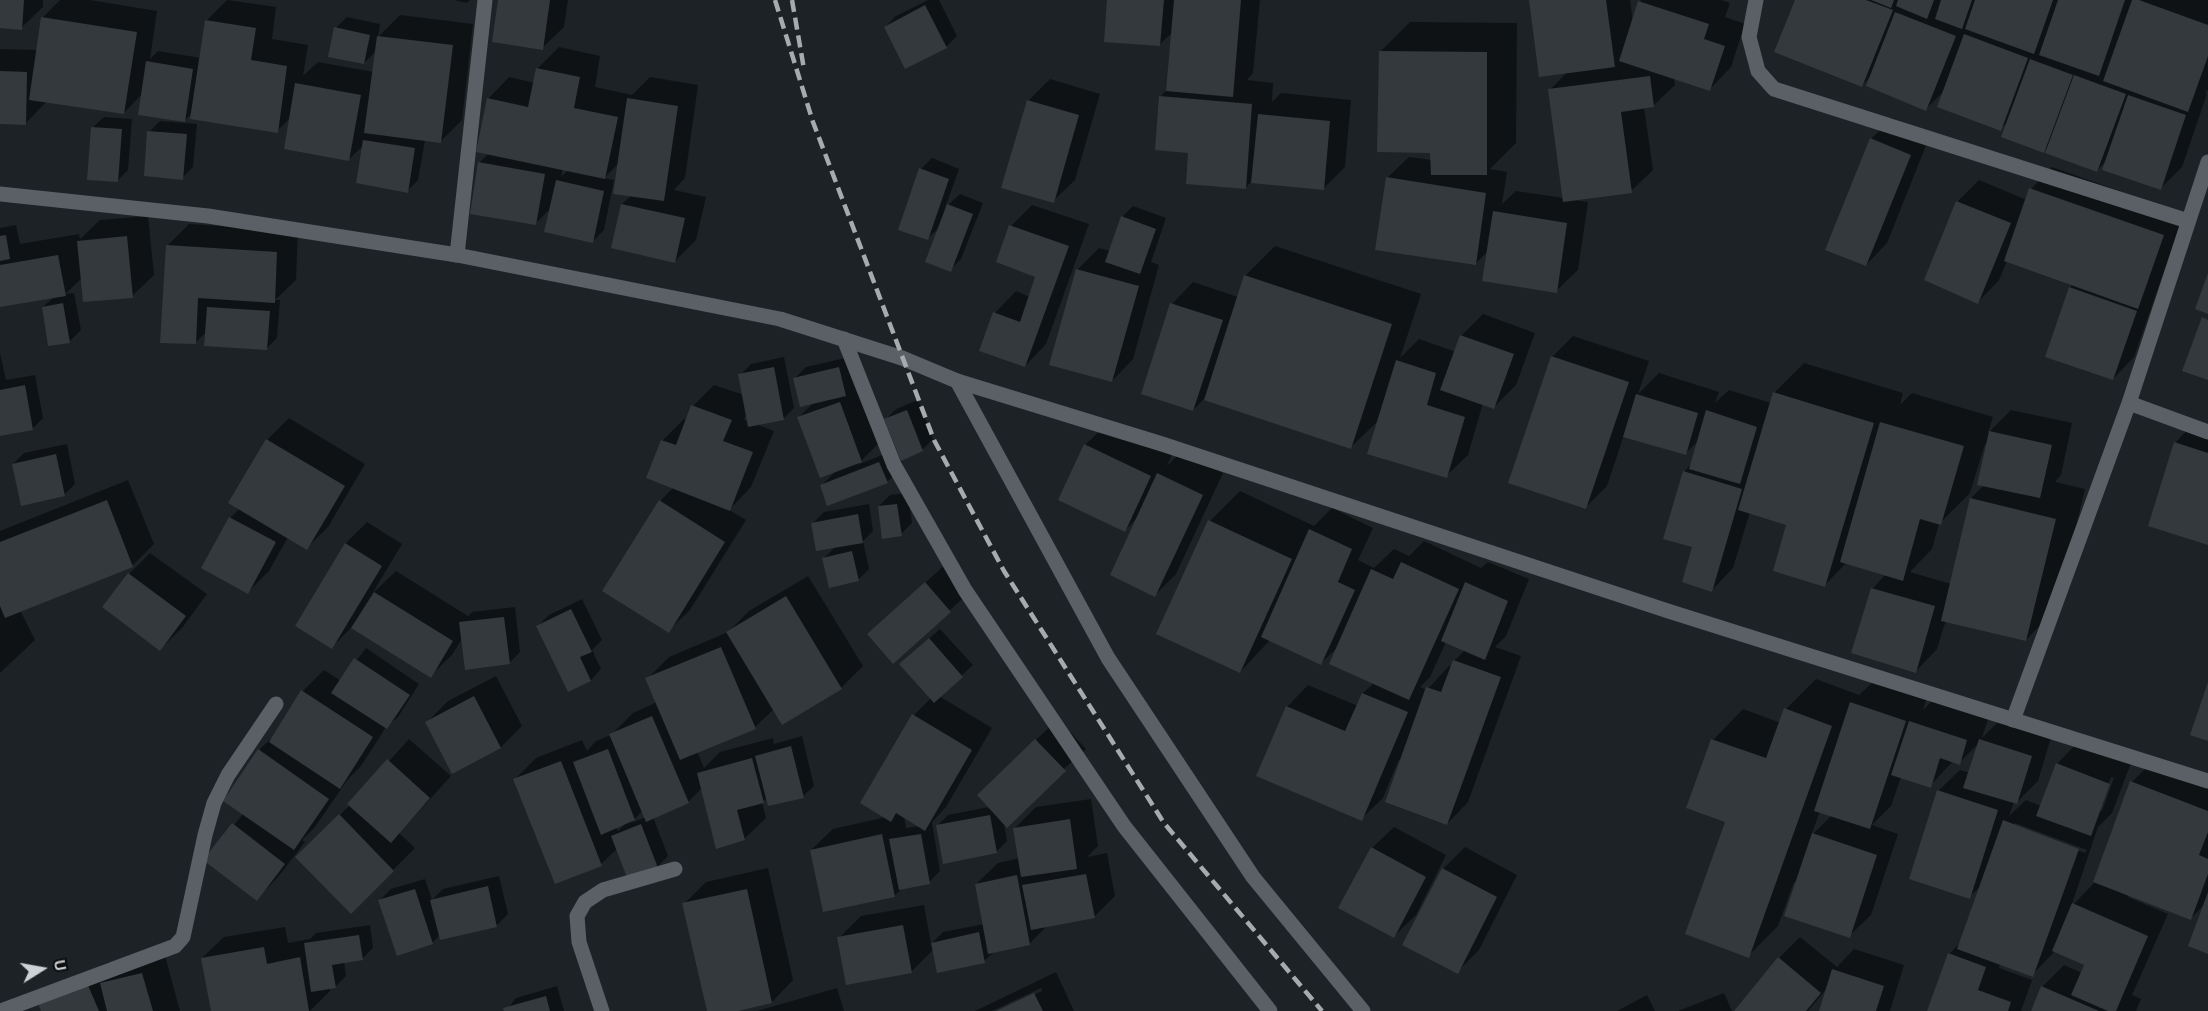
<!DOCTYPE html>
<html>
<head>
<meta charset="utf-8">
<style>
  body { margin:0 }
  #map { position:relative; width:2208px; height:1011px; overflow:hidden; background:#1d2226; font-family:"Space Grotesk",sans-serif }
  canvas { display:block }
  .north { position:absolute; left:12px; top:939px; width:60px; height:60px; -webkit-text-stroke:4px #090b0d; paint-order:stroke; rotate:79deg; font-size:16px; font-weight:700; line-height:24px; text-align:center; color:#ced2d5 }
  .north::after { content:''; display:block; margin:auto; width:21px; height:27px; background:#ced2d5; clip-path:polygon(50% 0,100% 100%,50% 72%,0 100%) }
</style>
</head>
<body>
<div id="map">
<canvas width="2208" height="1011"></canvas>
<div class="north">U</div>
</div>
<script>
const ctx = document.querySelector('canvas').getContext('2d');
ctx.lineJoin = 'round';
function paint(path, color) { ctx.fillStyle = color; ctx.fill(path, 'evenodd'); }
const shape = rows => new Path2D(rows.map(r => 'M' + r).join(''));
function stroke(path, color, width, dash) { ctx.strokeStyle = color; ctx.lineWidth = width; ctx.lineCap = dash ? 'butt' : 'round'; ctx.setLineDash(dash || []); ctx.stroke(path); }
paint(shape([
  [0,0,43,0,43,7,21,28,0,26],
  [60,0,90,0,157,11,150,59,158,51,201,58,206,21,227,0,276,7,272,39,308,45,303,76,318,62,374,72,377,50,364,63,336,28,347,17,380,24,378,37,400,15,473,24,462,120,440,142,425,140,418,180,407,191,364,145,349,159,291,117,277,131,193,112,183,122,142,94,124,113,47,101,25,124,0,123,0,49,38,50,43,17],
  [454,0,470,0,467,3],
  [500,0,568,0,564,27,542,48],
  [928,0,939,0,957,36,946,47,885,27,896,16],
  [1109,0,1260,0,1253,73,1247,80,1273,83,1272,102,1281,93,1351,100,1345,167,1323,189,1251,182,1245,188,1190,152,1161,96,1168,89,1173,32,1159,45],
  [1531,0,1630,0,1633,23,1641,0,1721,0,1730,3,1725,17,1745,24,1731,67,1710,89,1674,77,1675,85,1653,106,1644,107,1653,170,1631,191,1574,200,1588,202,1578,270,1556,291,1488,251,1475,264,1387,178,1409,157,1432,160,1432,151,1380,52,1410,22,1517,23,1516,143,1490,169,1507,172,1502,204,1516,191,1564,198,1550,90,1568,71],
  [1796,0,2208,0,2208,90,2205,93,2207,94,2182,167,2160,189,2107,160,2096,171,2050,145,2043,152,2009,121,2000,129,1945,90,1926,109,1872,75,1862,85],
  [559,47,600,56,595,87,632,95,650,77,698,85,685,178,674,190,706,197,696,240,675,261,613,247,622,204,632,195,619,163,604,178,617,181,614,180,604,230,593,241,551,208,536,223,479,163,489,153,488,99,509,77,535,83,537,69],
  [563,169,568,170,561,177],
  [1050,79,1100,94,1075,180,1053,201,1028,101],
  [104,117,132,119,128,170,117,181,93,127],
  [1892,118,1931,133,1887,243,1866,265,1871,139],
  [160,121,197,124,193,167,182,178,149,132],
  [932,158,959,169,945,208,960,194,983,203,961,259,950,270,941,226,928,238,921,169],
  [2052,167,2184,214,2134,357,2113,379,2070,288,2073,284,2007,261,1999,280,1978,302,1926,280,1958,201,1979,180,2027,200,2031,189],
  [1032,205,1089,224,1046,344,1025,366,981,350,995,313,1016,291,1030,297,1037,277,1011,226],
  [1133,206,1166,218,1151,262,1159,265,1133,359,1112,381,1051,364,1078,269,1099,248,1111,251,1122,217],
  [148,216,154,275,132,296,82,278,65,294,74,293,81,330,70,341,43,307,54,297,0,305,0,228,16,225,20,244,79,234,80,239,100,220],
  [189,224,298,231,296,280,275,300,280,300,277,338,267,348,207,331,195,343,168,245],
  [1275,246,1421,294,1400,358,1419,339,1456,352,1461,336,1483,314,1535,333,1516,385,1494,407,1483,403,1468,455,1446,476,1380,419,1351,447,1204,399,1193,410,1172,304,1193,282,1238,297,1245,276],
  [1573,336,1649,361,1638,394,1659,373,1719,392,1715,403,1729,390,1771,403,1774,393,1804,363,1903,393,1900,405,1912,393,1993,417,1988,433,2011,410,2072,423,2061,475,2055,482,2085,489,2056,609,2026,640,1946,620,1937,649,1916,671,1872,589,1886,574,1847,562,1825,585,1788,524,1750,512,1733,568,1712,590,1693,546,1684,472,1692,463,1699,440,1686,453,1624,435,1607,486,1586,507,1552,357],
  [1985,444,1987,445,1984,485,1971,498,1951,584,1910,572,1932,549,1939,524,1970,493],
  [0,353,6,380,35,375,43,418,32,429,0,434],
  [784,357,794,408,783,419,756,424,774,431,751,487,729,510,746,520,690,610,668,631,660,501,674,487,662,441,684,419,687,420,693,406,714,385,744,395,740,375,751,364],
  [747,412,749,421,744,420],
  [850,357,882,440,857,465,890,452,898,471,887,482,822,485,837,470,799,417,814,402,795,378,806,367],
  [918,400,933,439,922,450,885,420,896,409],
  [289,418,365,464,328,527,307,548,288,537,269,571,247,593,230,518,240,508,267,440],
  [2196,421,2208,425,2208,544,2175,443],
  [1107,424,1172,454,1167,466,1180,453,1223,473,1176,574,1155,595,1139,516,1125,530,1085,445],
  [67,444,75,484,64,495,13,464,24,453],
  [128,480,154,544,132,566,20,610,35,640,0,673,0,531],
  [1240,491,1314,526,1332,508,1373,528,1358,560,1374,568,1394,549,1409,556,1424,541,1481,568,1488,562,1529,579,1506,636,1495,647,1521,656,1468,802,1447,824,1399,759,1383,798,1361,819,1287,707,1308,685,1358,706,1363,693,1374,683,1338,647,1321,663,1270,640,1240,672,1210,521],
  [1446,642,1465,650,1454,661,1452,667,1449,666,1427,690,1420,687,1430,677],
  [908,493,912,523,901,534,879,506,890,495],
  [869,504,873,531,863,541,869,569,858,580,824,558,836,546,813,523,824,512],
  [367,522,402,544,372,594,396,571,468,616,472,612,515,607,520,652,509,663,463,637,452,655,430,676,352,627,332,647,297,625,346,543],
  [150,553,207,594,182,628,160,649,129,574],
  [948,562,972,590,893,662,869,634],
  [808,576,863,666,841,688,774,709,755,727,697,751,704,768,720,752,773,738,774,744,802,736,814,786,803,796,767,798,762,802,766,818,744,839,702,788,688,802,653,817,668,856,657,867,618,848,601,864,515,779,536,758,582,740,587,751,596,741,611,735,633,713,657,702,647,679,669,657,728,632,749,611],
  [643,810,646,817,631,823],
  [627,822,618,831,616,827],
  [582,599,602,640,592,650,601,669,591,680,569,690,538,626,549,615],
  [940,629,973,665,939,696,992,728,946,807,932,822,940,871,929,882,903,888,894,896,811,850,833,829,886,817,914,715,931,698,912,653],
  [904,816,920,826,906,828],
  [366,648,419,684,398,717,386,727,361,766,348,779,315,827,302,840,305,842,278,877,257,899,206,859,244,813,259,750,277,733,303,691,324,670,341,681],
  [496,676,522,726,501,747,427,722,448,701],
  [1816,679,1859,695,1873,682,1926,700,1923,710,1932,701,1988,719,1982,738,2002,718,2052,734,2038,781,2016,803,2014,802,2009,816,2026,800,2041,806,2057,764,2078,742,2131,763,2112,813,2098,827,2071,907,2094,883,2132,782,2153,761,2208,782,2208,952,2205,904,2191,918,2129,895,2128,897,2168,914,2132,995,2141,999,2136,1011,2032,1011,2042,987,2064,965,2082,973,2086,964,2055,951,2032,975,2000,963,1999,968,2032,980,2021,1011,1929,1011,1950,953,1961,942,1982,885,1969,897,1938,791,1960,770,1970,773,1979,743,1959,763,1953,761,1930,786,1901,777,1891,806,1872,825,1898,834,1871,915,1849,936,1794,882,1778,926,1748,956,1727,821,1688,807,1713,740,1743,709,1781,723,1786,709],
  [2111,777,2114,778,2102,811,2099,811],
  [1820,811,1832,815,1811,836],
  [2015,823,2087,850,2085,853,2013,826],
  [1058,719,1086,749,1004,823,1007,841,996,852,937,826,948,815,989,807,1000,774],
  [409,739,451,776,399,833,415,848,351,912,297,857,350,805],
  [1091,799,1098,846,1087,857,1107,853,1115,896,1094,917,1048,925,1029,944,994,952,984,961,934,949,911,972,839,938,861,916,924,905,931,944,943,932,984,924,976,884,998,863,1020,858,1015,828,1036,807],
  [1394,827,1446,855,1416,915,1394,936,1372,848],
  [1465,847,1517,875,1479,950,1457,972,1443,869],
  [768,868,793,980,772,1002,732,1011,708,1011,684,904,706,882],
  [499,876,508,914,497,925,441,938,440,935,432,943,380,900,391,889,425,879,432,900,443,889],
  [370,925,373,948,362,959,344,962,346,976,335,987,330,988,330,991,310,1011,212,1011,202,958,224,937,285,927,288,943,310,939,316,933],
  [1800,937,1837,967,1854,949,1904,965,1890,1011,1821,1011,1828,987,1808,1011,1736,1011,1779,958],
  [164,952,180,1011,43,1011,61,982,109,962,113,973],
  [1056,972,1074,1011,999,1011,1042,991,1041,988,992,1011,975,1011],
  [557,986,564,1011,506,1011,516,998],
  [837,988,844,1011,757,1011],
  [1724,993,1732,1011,1678,1011],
  [1647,995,1655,1011,1617,1011]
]), '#0007');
paint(shape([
  [0,0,24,0,22,30,0,28],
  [498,0,550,0,543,50,492,42],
  [1107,0,1164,0,1160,46,1104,42],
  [1174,0,1241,0,1233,97,1166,91],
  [1529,0,1606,0,1615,67,1539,77],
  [1795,0,1866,0,1893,10,1862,87,1774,52],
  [1871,0,1894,0,1891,8],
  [1898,0,1934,0,1927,19,1896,6],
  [1941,0,1972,0,1962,29,1935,19],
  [1975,0,2053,0,2034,54,1965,29],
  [2058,0,2125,0,2099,76,2039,55],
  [2132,0,2139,0,2208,25,2208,56,2188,112,2103,81],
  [1638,1,1709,24,1704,39,1725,46,1710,91,1619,61],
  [925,5,947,48,905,69,884,27],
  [1895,12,1956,36,1926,111,1866,86],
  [41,17,137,32,124,114,29,100],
  [205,20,256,28,251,60,287,66,278,133,190,119],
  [334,27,370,35,364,64,328,57],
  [1964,34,2028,58,2001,131,1937,107],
  [377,36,453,45,441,143,364,133],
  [1379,51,1487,52,1487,175,1431,175,1430,153,1377,152],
  [2030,59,2073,75,2044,153,2001,137],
  [146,61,193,69,185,122,138,115],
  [536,68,580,77,574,108,618,117,605,179,476,152,487,98,528,107],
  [0,71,27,72,26,125,0,124],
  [2074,75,2126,94,2097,172,2045,153],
  [1650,76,1654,107,1621,112,1632,193,1563,202,1548,89],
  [295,83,361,95,349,161,284,149],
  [2128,95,2186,115,2161,190,2102,170],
  [1159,96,1252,104,1246,189,1186,184,1188,153,1155,150],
  [627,98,678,106,664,201,613,194],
  [1027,100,1079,115,1054,203,1001,188],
  [1258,114,1330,121,1324,190,1251,183],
  [91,127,122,129,118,182,87,180],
  [147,131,187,134,183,180,144,176],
  [1870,138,1911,155,1866,266,1825,250],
  [363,140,415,148,408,193,356,183],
  [478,162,545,174,536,225,470,214],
  [919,168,949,179,928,240,898,230],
  [1386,177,1486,193,1476,265,1375,250],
  [556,180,604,191,593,243,544,232],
  [2029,188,2164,235,2138,309,2004,261],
  [1956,201,2011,223,1978,304,1924,280],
  [621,204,685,218,675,263,611,248],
  [947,204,973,214,951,272,925,262],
  [1493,211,1567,223,1557,293,1482,281],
  [1121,216,1156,229,1140,274,1105,262],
  [1009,225,1069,246,1025,367,979,351,993,312,1020,322,1035,277,996,262],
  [6,235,10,259,0,261,0,236],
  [127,236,133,298,83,302,77,241],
  [166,245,277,252,275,303,198,298,196,344,160,343],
  [58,255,66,296,0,307,0,265],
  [1076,269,1139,286,1112,382,1049,365],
  [2208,273,2208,314,2195,309],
  [1244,275,1392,324,1351,449,1204,400],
  [2069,287,2137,311,2113,380,2045,357],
  [63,303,70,343,48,346,42,307],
  [1170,303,1223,320,1193,411,1141,394],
  [207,307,270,311,267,350,204,346],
  [2202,317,2208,320,2208,380,2182,371],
  [1460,335,1514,354,1494,409,1440,390],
  [1551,356,1629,382,1586,509,1508,483],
  [1396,360,1436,373,1427,405,1465,417,1447,478,1367,454],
  [774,367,784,420,748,427,738,374],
  [839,367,846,396,800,407,793,378],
  [25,385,33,430,0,436,0,390],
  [1773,392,1874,423,1825,587,1773,571,1786,525,1738,510],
  [1636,394,1698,413,1686,455,1623,437],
  [840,402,862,462,820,478,797,417],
  [691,405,732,420,723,441,753,452,730,511,646,478,661,440,676,445],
  [907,410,923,451,901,461,884,419],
  [1706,410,1757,427,1740,484,1689,469],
  [1880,422,1964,446,1941,525,1920,519,1903,581,1840,562],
  [1989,431,2052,445,2040,498,1977,485],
  [266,439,345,486,307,550,228,503],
  [2174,442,2208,453,2208,545,2148,526],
  [1084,444,1151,476,1125,532,1058,500],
  [56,454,65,496,21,506,12,464],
  [879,462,888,483,827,506,820,485],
  [1683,471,1742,489,1712,592,1682,582,1692,547,1663,539],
  [1157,473,1203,495,1155,597,1110,575],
  [1970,498,2056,519,2026,641,1941,621],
  [107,500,133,567,5,618,0,606,0,542],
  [659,500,725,542,669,633,602,591],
  [897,504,902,536,882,539,878,506],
  [858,514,863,543,816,551,811,523],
  [229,517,276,542,248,594,201,568],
  [1208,520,1292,559,1240,673,1156,634],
  [1309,529,1352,549,1338,582,1355,590,1321,665,1261,637],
  [345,543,382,566,332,649,295,626],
  [852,551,859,581,829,588,822,558],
  [1401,562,1459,589,1409,700,1329,664,1371,569,1393,579],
  [128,573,186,616,160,651,102,607],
  [925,582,951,612,893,664,867,634],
  [1465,582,1508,601,1485,660,1441,641],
  [1871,588,1935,606,1916,673,1851,653],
  [374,592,453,641,431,678,351,628],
  [786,596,842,689,782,725,726,632],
  [571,609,592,652,580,657,591,681,568,692,536,626],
  [504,617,510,664,465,670,459,622],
  [929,638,963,677,934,703,899,664],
  [721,647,756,729,680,760,645,678],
  [354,658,410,695,387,729,331,693],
  [1453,660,1501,677,1447,825,1385,802,1426,687,1441,692],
  [2208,682,2208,741,2190,735],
  [301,690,373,737,340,789,269,742],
  [1362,693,1408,712,1362,821,1256,776,1286,706,1345,731],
  [474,696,501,748,452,774,425,722],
  [1850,702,1906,721,1870,829,1814,811],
  [1784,708,1832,726,1749,958,1685,934,1725,822,1686,808,1711,739,1766,758],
  [912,714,972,750,925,831,896,813,891,822,860,803],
  [652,716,689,803,646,822,609,734],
  [1909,721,1967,740,1960,765,1940,758,1931,788,1891,775],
  [1035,739,1066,771,1007,828,977,795],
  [1979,739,2032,756,2017,804,1963,788],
  [791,746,804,798,768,806,755,756],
  [258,749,329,799,294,850,223,801],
  [608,749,635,820,601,835,573,762],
  [752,758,764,803,737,810,745,840,716,849,697,773],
  [387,759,430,798,391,843,347,804],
  [561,761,602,866,555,884,513,779],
  [2056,763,2110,784,2091,836,2036,816],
  [2130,781,2208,811,2208,832,2199,855,2208,859,2208,874,2191,920,2093,882],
  [1937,790,1998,810,1970,899,1909,879],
  [339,814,394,871,351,914,295,857],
  [990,815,997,853,943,864,936,825],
  [1070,819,1077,869,1021,877,1013,828],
  [2003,820,2079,849,2033,977,1957,949],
  [232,823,285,864,257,901,203,860],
  [641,824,658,868,628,880,611,836],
  [1812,833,1877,855,1850,938,1784,916],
  [882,834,895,897,823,912,810,850],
  [921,834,930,884,899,890,889,839],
  [1371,847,1426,877,1394,938,1338,908],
  [1442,868,1497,897,1458,974,1402,945],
  [1086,874,1095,918,1031,930,1022,885],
  [1017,875,1030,945,988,954,975,884],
  [488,886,497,927,440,940,430,900],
  [415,889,433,944,397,956,378,900],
  [747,889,772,1003,738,1011,707,1011,682,903],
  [2208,892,2208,954,2188,946],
  [2072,903,2148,936,2116,1011,2108,1011,2071,995,2084,965,2052,951],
  [903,925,912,973,846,985,837,937],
  [979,932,985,963,937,973,931,943],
  [359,935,363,960,332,965,336,988,311,992,304,943],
  [264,947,267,964,300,957,309,1011,211,1011,201,958],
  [1948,953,1986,967,1978,990,2011,1002,2008,1011,1927,1011],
  [1778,957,1821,993,1806,1011,1734,1011],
  [1832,969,1884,986,1876,1011,1819,1011],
  [142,973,153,1011,107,1011,100,983],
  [87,983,99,1011,41,1011,38,1003],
  [2041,986,2099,1011,2031,1011],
  [1034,993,1043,1011,996,1011],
  [546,996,550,1011,504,1011,503,1008]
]), '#34393e');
stroke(shape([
  [1756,0,1749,37,1758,71,1774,89,2188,221],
  [457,255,485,0],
  [844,339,894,465,965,590,1124,826,1270,1011],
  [957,381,1108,658,1253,877,1363,1011],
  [2129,403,2208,432],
  [2013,720,2129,403,2208,162],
  [1,1011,175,946,183,937,205,835,214,803,228,775,276,704],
  [602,1011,579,942,577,916,585,902,603,890,675,869]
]), '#5a6065', 15);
stroke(shape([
  [0,194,208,216,457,255,780,319,902,358,957,381,1162,444,1668,611,2208,781]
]), '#5a6065', 15);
stroke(shape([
  [775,0,813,122,934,440,1004,571,1164,823,1322,1011],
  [792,0,804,69]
]), '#a7abae', 4.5, [12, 6]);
</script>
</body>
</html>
